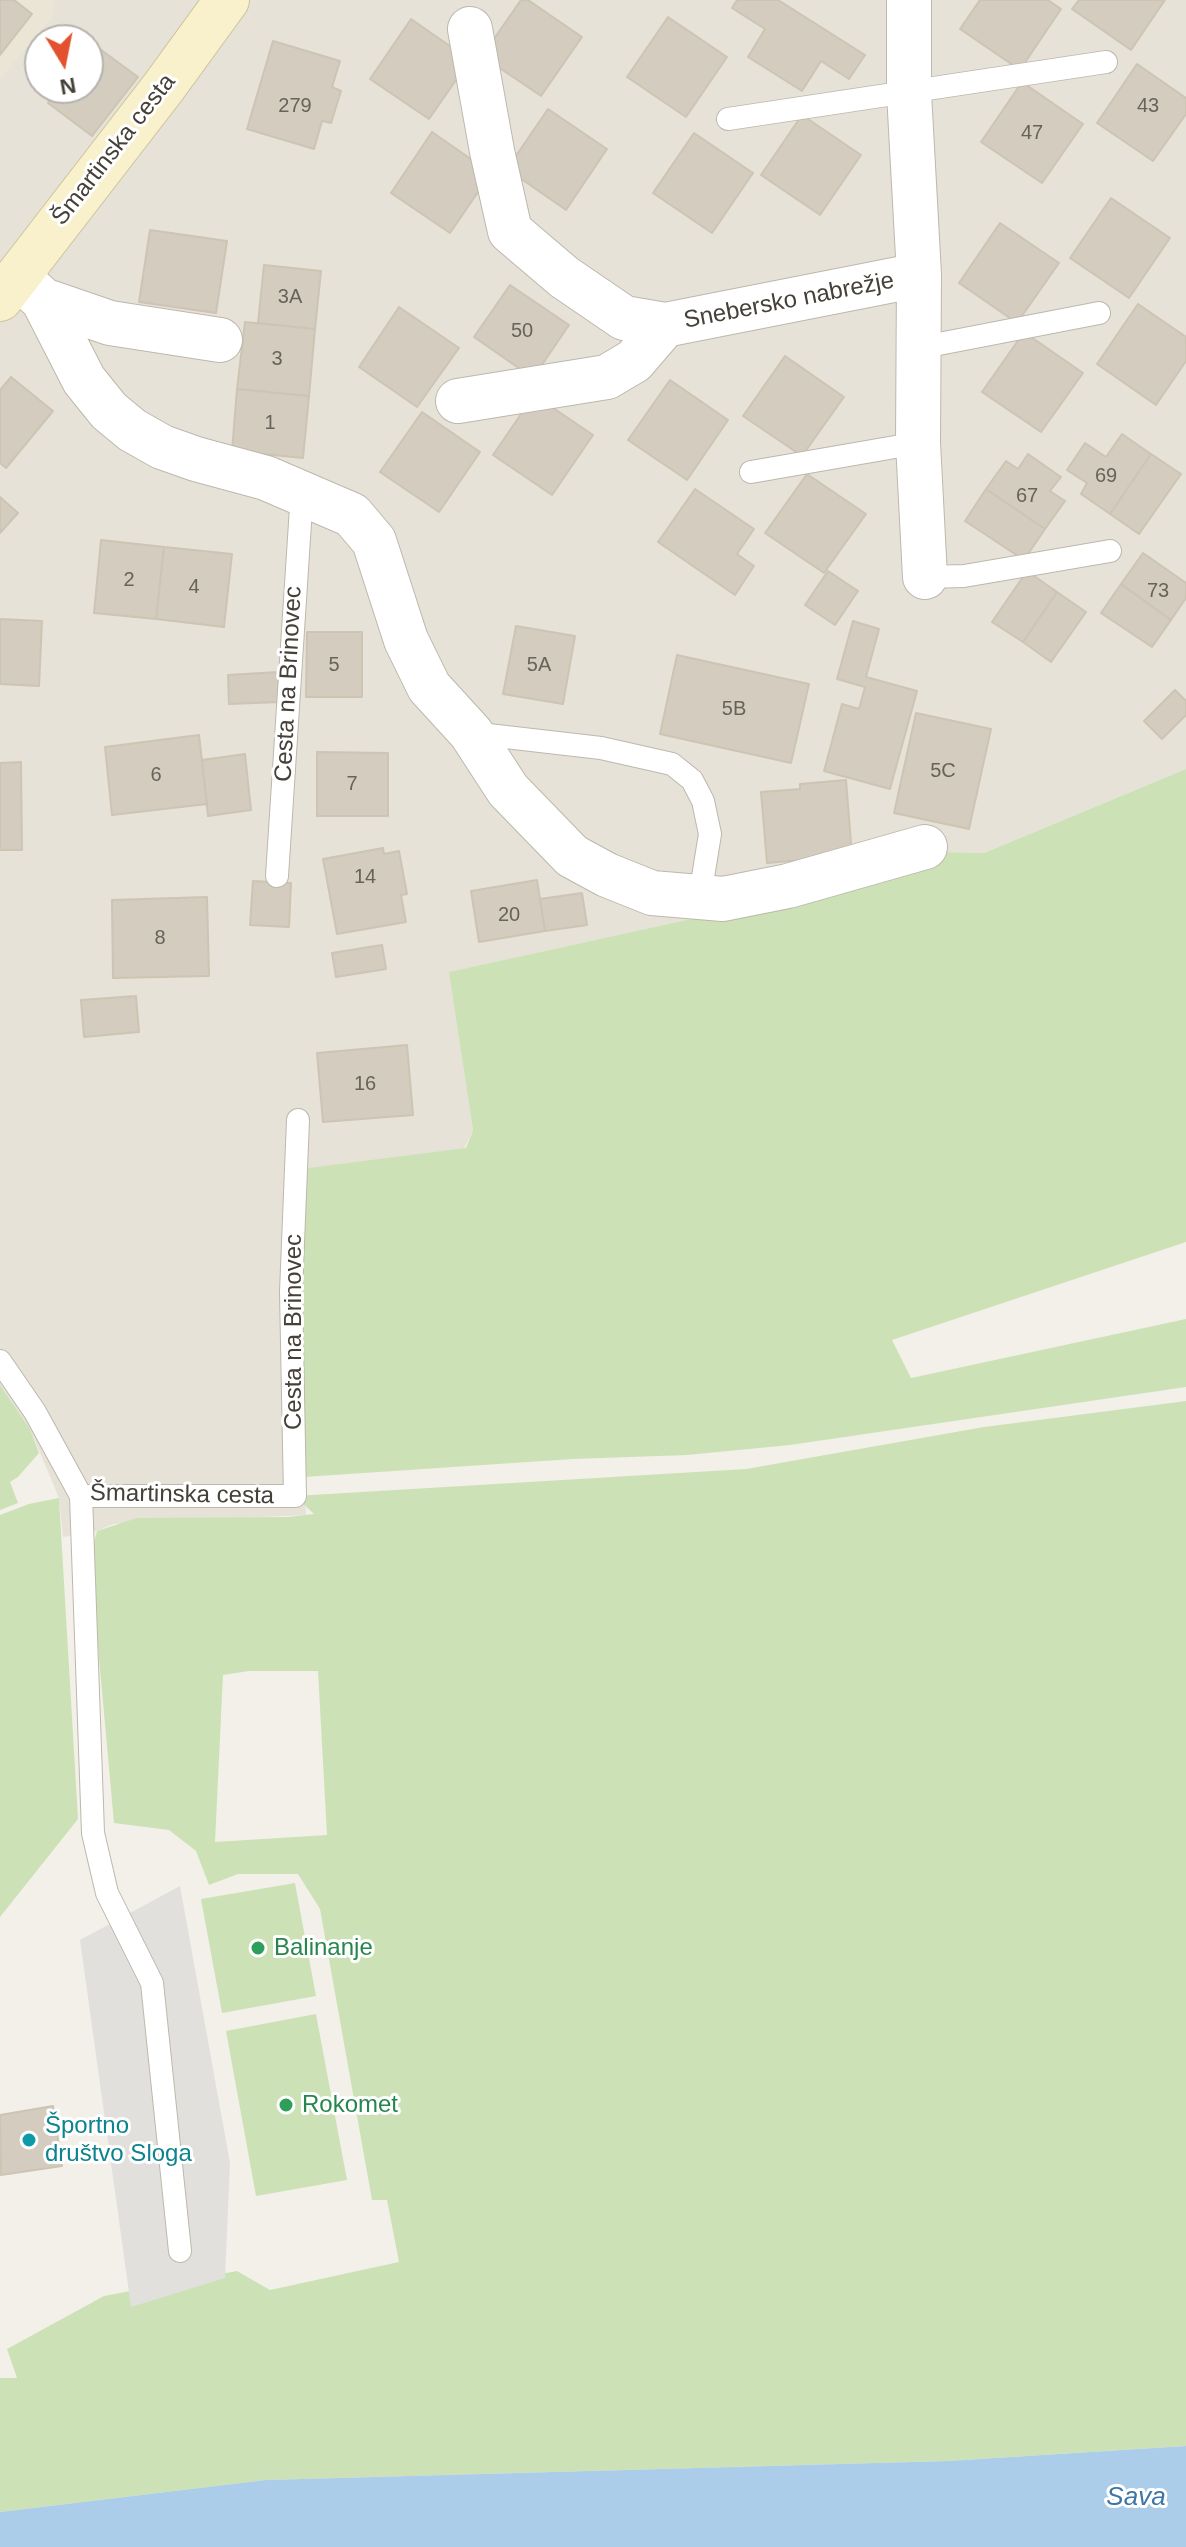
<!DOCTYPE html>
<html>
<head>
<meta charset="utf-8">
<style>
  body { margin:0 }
  #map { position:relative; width:1186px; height:2547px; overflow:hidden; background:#f2f0e9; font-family:Helvetica,sans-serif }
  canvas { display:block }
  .north { position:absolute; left:24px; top:24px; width:80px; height:80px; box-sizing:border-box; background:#fff; border:2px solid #b5b3af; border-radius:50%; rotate:170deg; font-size:22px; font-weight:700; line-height:32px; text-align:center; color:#454038 }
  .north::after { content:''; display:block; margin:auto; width:28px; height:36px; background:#e3512e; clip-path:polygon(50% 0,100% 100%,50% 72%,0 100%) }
</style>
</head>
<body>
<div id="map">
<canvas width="1186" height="2547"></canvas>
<div class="north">N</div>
</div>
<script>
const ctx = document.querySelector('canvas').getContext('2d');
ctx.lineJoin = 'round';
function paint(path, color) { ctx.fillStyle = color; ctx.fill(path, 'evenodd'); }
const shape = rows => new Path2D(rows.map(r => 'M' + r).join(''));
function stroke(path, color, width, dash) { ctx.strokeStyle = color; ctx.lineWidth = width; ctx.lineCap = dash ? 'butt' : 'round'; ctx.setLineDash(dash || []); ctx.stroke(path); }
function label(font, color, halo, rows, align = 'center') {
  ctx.font = font + ' Helvetica,sans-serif'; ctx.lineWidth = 6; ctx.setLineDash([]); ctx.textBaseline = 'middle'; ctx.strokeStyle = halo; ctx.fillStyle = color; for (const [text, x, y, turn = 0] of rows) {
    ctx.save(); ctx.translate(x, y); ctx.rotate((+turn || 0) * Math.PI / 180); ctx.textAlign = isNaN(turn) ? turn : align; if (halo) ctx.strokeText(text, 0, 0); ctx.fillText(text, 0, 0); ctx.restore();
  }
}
paint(shape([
  [0,0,1186,0,1186,769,984,853,941,852,764,903,450,972,473,1130,304,1477,306,1515,113,1524,97,1531,63,1537,59,1498,30,1429,0,1385],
  [40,40,88,40,88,88,40,88]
]), '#e6e2d7');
paint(shape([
  [0,0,55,0,52,18,0,79]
]), '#eae5d4');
paint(shape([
  [1186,769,1186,1242,892,1340,911,1378,1186,1319,1186,1387,790,1445,687,1455,573,1459,304,1477,298,1291,308,1168,466,1148,473,1130,449,972,764,903,941,852,984,853],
  [0,1385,30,1429,39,1453,18,1477,10,1482,18,1503,0,1510],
  [1186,1401,1186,2446,948,2461,267,2480,0,2512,0,2378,17,2378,7,2349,104,2296,237,2271,270,2290,399,2262,387,2200,372,2200,320,1909,298,1874,238,1874,209,1885,196,1851,169,1830,114,1823,90,1559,97,1531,137,1518,288,1517,314,1514,295,1496,746,1469,984,1427],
  [249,1671,318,1671,327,1835,215,1842,223,1675],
  [59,1498,78,1819,0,1917,0,1515,29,1504],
  [295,1883,316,1996,222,2013,201,1899],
  [316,2014,347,2180,256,2196,226,2031]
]), '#cce2b6');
paint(shape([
  [180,1886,230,2163,225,2278,131,2307,80,1940]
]), '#e1e0dd');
paint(shape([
  [1186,2446,1186,2547,0,2547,0,2512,266,2480,948,2461]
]), '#abcde9');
const building = shape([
  [0,0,14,0,32,14,0,55,0,0],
  [521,0,528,0,582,37,541,96,482,56,521,0],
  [737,0,778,0,865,55,849,79,821,61,802,91,748,57,765,29,732,8,737,0],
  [980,0,1048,0,1061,9,1020,70,960,29,980,0],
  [1079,0,1165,0,1131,50,1072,9,1079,0],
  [668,17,727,57,686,117,627,77,668,17],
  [411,19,470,60,429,119,370,79,411,19],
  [273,41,340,61,332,87,341,91,331,123,322,121,314,149,247,129,273,41],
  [93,44,138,77,92,136,48,103,60,88,88,88,88,50,93,44],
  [1137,64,1186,98,1186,114,1153,161,1097,123,1137,64],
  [1022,82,1083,124,1042,183,981,142,1022,82],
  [548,109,607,149,566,210,507,169,548,109],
  [802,115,861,155,820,215,761,175,802,115],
  [432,132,491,173,450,233,391,193,432,132],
  [694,133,753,173,712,233,653,193,694,133],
  [1111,198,1170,238,1129,298,1070,258,1111,198],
  [1000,223,1059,263,1017,323,959,283,1000,223],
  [150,230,227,241,216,313,139,302,150,230],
  [264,265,321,271,315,329,258,323,264,265],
  [510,285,569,325,533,378,474,337,510,285],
  [1138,304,1186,337,1186,361,1156,405,1097,364,1138,304],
  [399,307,459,348,417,407,359,367,399,307],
  [245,322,315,329,309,396,237,389,245,322],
  [1024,332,1083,373,1041,432,982,392,1024,332],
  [785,356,844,397,802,456,743,416,785,356],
  [11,377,53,411,6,468,0,463,0,390,11,377],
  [670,380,728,420,687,480,628,440,670,380],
  [237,389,309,396,303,458,232,451,237,389],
  [534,395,593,435,552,495,493,455,534,395],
  [422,412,480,452,439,512,380,472,422,412],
  [1122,434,1151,454,1110,514,1081,494,1087,483,1067,470,1085,443,1106,457,1122,434],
  [1028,454,1061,477,1050,491,1065,501,1045,529,986,489,1006,461,1018,469,1028,454],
  [1151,454,1181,474,1139,534,1110,514,1151,454],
  [807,474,866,514,824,573,765,533,807,474],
  [695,489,754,529,737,554,754,566,735,595,658,542,695,489],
  [986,489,1045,529,1024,560,965,521,986,489],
  [0,497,18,513,0,533,0,497],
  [101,540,164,547,156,619,94,613,101,540],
  [164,547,232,554,224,627,156,619,164,547],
  [1143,553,1186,583,1186,598,1171,620,1121,584,1143,553],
  [828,571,858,591,835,625,805,605,828,571],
  [1027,571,1057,592,1023,642,992,622,1027,571],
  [1121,584,1171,620,1152,647,1101,613,1121,584],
  [1057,592,1086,612,1051,662,1023,642,1057,592],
  [0,619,42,621,39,686,0,684,0,619],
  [853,621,879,629,866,677,917,691,890,789,824,771,842,704,859,709,865,687,837,679,853,621],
  [516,626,575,636,563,704,503,694,516,626],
  [307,632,362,632,362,697,306,697,307,632],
  [677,655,809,684,791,763,660,734,677,655],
  [278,672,280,702,229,704,228,675,278,672],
  [1175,690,1186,701,1186,715,1162,739,1144,721,1175,690],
  [916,713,991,729,969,829,894,813,916,713],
  [199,735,207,804,112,815,105,747,199,735],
  [317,752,388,753,388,816,317,816,317,752],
  [245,754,251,810,208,816,202,760,245,754],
  [21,762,22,850,0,850,0,763,21,762],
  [846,780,852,856,767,863,761,792,800,789,800,784,846,780],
  [383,848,384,854,399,851,407,894,401,895,406,922,337,934,323,859,383,848],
  [537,880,545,931,479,942,471,891,537,880],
  [253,881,291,883,289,927,250,925,253,881],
  [582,893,587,925,545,931,540,899,582,893],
  [207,897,209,976,113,978,112,900,207,897],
  [382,945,386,969,336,977,332,953,382,945],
  [136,996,139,1032,84,1037,81,1000,136,996],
  [407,1045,413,1115,323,1122,317,1053,407,1045],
  [53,2106,62,2166,1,2175,0,2115,53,2106]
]);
paint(building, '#d3ccbf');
stroke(building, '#cdc4b3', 2);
const service = shape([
  [728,119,1106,62],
  [918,348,1099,313],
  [751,472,918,443],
  [925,577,964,576,1110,551],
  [471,733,601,748,672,764,692,780,703,801,710,834,703,877,695,898],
  [277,876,302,492],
  [0,1361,35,1412,81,1496,295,1496,291,1292,298,1120],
  [81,1496,93,1833,107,1893,152,1983,180,2251]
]);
const minor = shape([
  [909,0,909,93,919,275,918,443,925,577],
  [470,29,492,151,510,231,564,277,624,318,665,325,919,275],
  [31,289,43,300,110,323,220,340],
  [43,300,84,380,109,411,132,430,162,447,196,459,266,478,352,515,374,541,406,640,429,687,471,733,508,790,572,856,607,875,652,893,723,899,788,886,925,847],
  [458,401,607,377,634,361,665,325]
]);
const secondary = shape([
  [0,299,163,88,227,0]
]);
stroke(service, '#bdb8ac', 24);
stroke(minor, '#bdb8ac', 46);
stroke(secondary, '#cdc39d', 46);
stroke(service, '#fff', 22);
stroke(minor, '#fff', 44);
stroke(secondary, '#f9f0cc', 44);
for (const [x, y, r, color] of [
  [258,1948,8,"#2e9e5b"],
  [286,2105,8,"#2e9e5b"],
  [29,2140,8,"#0f9aa8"]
]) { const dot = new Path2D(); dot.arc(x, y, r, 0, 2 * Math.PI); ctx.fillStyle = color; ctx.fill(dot); stroke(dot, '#fff', 3); }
label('20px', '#68635a', null, [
  ["279",295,106],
  ["43",1148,106],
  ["47",1032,133],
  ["3A",290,297],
  ["50",522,331],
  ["3",277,359],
  ["1",270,423],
  ["69",1106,476],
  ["67",1027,496],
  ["2",129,580],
  ["4",194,587],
  ["73",1158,591],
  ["5",334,665],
  ["5A",539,665],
  ["5B",734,709],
  ["5C",943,771],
  ["6",156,775],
  ["7",352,784],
  ["14",365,877],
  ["20",509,915],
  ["8",160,938],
  ["16",365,1084]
]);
label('24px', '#454038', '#fff', [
  ["Šmartinska cesta",114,150,-52],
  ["Snebersko nabrežje",789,301,-11],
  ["Cesta na Brinovec",289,684,-87],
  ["Cesta na Brinovec",294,1332,-90],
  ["Šmartinska cesta",182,1495,1]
]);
label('24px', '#27864d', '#fff', [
  ["Balinanje",274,1948],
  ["Rokomet",302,2105]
], 'left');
label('24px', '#0d838f', '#fff', [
  ["Športno",45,2126],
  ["društvo Sloga",45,2154]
], 'left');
label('italic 26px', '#3c75a6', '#fff', [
  ["Sava",1136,2498]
]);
</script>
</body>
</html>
